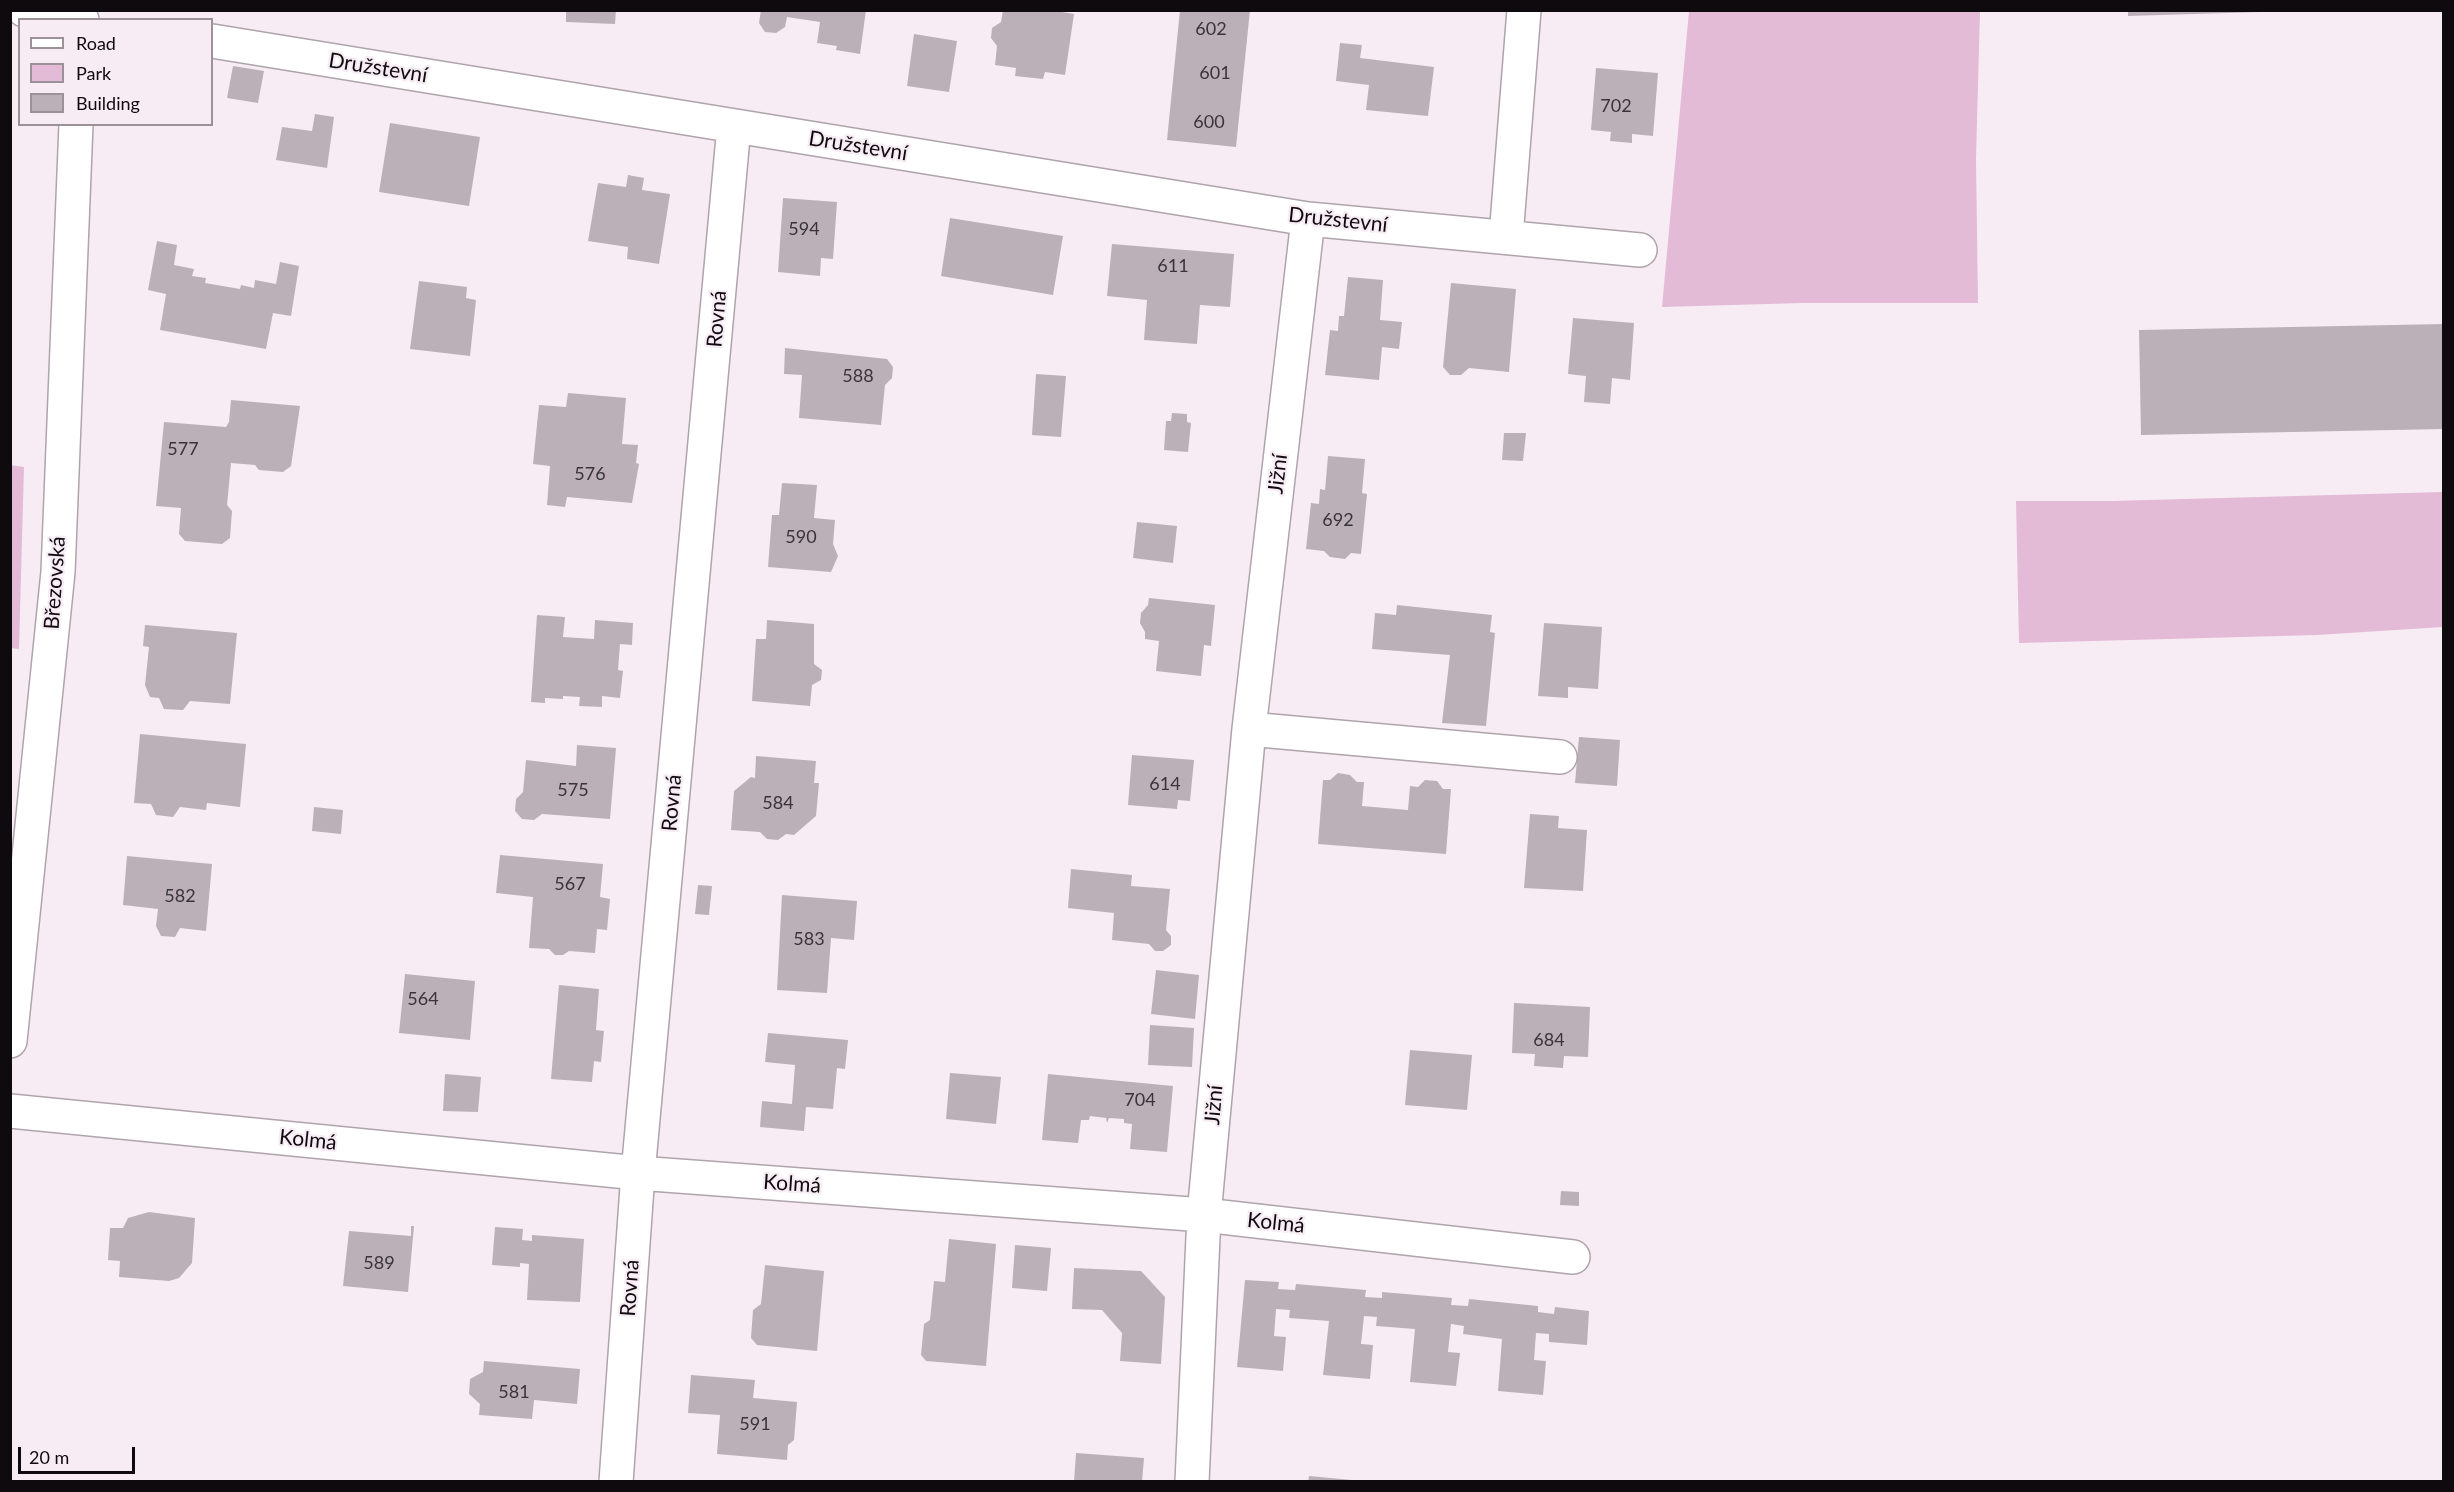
<!DOCTYPE html>
<html>
<head>
<meta charset="utf-8">
<style>
  body { margin:0 }
  #map { position:relative; width:2454px; height:1492px; overflow:hidden; background:#f8ecf4; font-family:Lato,sans-serif }
  canvas { display:block }
  .frame { position:absolute; inset:0; border:12px solid #0e0a0d; pointer-events:none }
  .legend { position:absolute; left:18px; top:18px; width:195px; height:108px; box-sizing:border-box; background:#f8ecf4; border:2px solid #9a9298; margin:0; padding:8px 10px; list-style:none; font-size:18px; color:#0e0a0d }
  .legend li { display:flex; align-items:center; gap:12px; height:30px }
  .legend b { width:30px; border:2px solid #9a9298 }
  .scale { position:absolute; left:18px; top:1447px; width:117px; height:27px; box-sizing:border-box; border:3px solid #0e0a0d; border-top:0; padding-left:8px; font-size:18px; line-height:21px; white-space:nowrap; color:#0e0a0d; -webkit-text-stroke:4px #f8ecf4; paint-order:stroke }
</style>
</head>
<body>
<div id="map">
<canvas width="2454" height="1492"></canvas>
<div class="frame"></div>
<ul class="legend">
<li><b style="height:8px;background:#fff"></b>Road</li>
<li><b style="height:16px;background:#e3bbd7"></b>Park</li>
<li><b style="height:16px;background:#bbb0b8"></b>Building</li>
</ul>
<div class="scale">20 m</div>
</div>
<script>
const ctx = document.querySelector('canvas').getContext('2d');
ctx.lineJoin = 'round';
function paint(path, color) { ctx.fillStyle = color; ctx.fill(path, 'evenodd'); }
const shape = rows => new Path2D(rows.map(r => 'M' + r).join(''));
function stroke(path, color, width, dash) { ctx.strokeStyle = color; ctx.lineWidth = width; ctx.lineCap = dash ? 'butt' : 'round'; ctx.setLineDash(dash || []); ctx.stroke(path); }
function label(font, color, halo, rows, align = 'center') {
  ctx.font = font + ' Lato,sans-serif'; ctx.lineWidth = 4.5; ctx.setLineDash([]); ctx.textBaseline = 'middle'; ctx.strokeStyle = halo; ctx.fillStyle = color; for (const [text, x, y, turn = 0] of rows) {
    ctx.save(); ctx.translate(x, y); ctx.rotate((+turn || 0) * Math.PI / 180); ctx.textAlign = isNaN(turn) ? turn : align; if (halo) ctx.strokeText(text, 0, 0); ctx.fillText(text, 0, 0); ctx.restore();
  }
}
paint(shape([
  [1689,11,1980,11,1976,159,1978,303,1802,303,1662,307],
  [10,465,24,467,19,649,10,648],
  [2443,492,2443,627,2317,635,2019,643,2016,501,2111,501]
]), '#e3bbd7');
paint(shape([
  [566,10,616,10,615,24,566,22],
  [761,10,866,10,860,54,836,50,837,46,817,43,820,22,787,17,785,27,776,33,765,32,759,23],
  [1003,10,1050,10,1074,14,1065,75,1045,72,1043,79,1015,76,1016,68,995,65,997,46,991,38,992,28,1001,22],
  [1180,10,1250,10,1236,147,1167,140],
  [2128,10,2261,10,2261,12,2128,16],
  [914,34,957,41,949,92,907,86],
  [1340,43,1362,45,1360,58,1434,67,1428,116,1366,110,1369,85,1336,81],
  [233,66,264,71,258,103,227,98],
  [1596,68,1658,73,1653,136,1632,134,1632,143,1610,141,1611,132,1591,130],
  [315,114,334,117,327,168,276,160,282,127,312,131],
  [390,123,480,137,469,206,379,192],
  [628,175,644,178,642,190,670,194,659,264,627,259,628,247,588,241,598,183,626,187],
  [783,198,837,202,833,259,821,258,820,276,778,272],
  [950,218,1063,236,1053,295,941,276],
  [157,241,177,245,174,265,194,269,192,276,206,278,205,283,240,289,241,285,254,288,255,280,276,284,280,262,299,266,291,316,273,313,266,349,160,330,166,294,148,290],
  [1112,244,1234,254,1230,307,1200,305,1197,344,1144,340,1147,300,1107,296],
  [1348,277,1383,280,1380,320,1402,322,1399,349,1382,347,1379,380,1325,375,1330,330,1338,331,1339,316,1344,316],
  [419,281,467,287,466,298,476,300,470,356,410,349],
  [1451,283,1516,289,1509,372,1469,368,1461,375,1450,375,1443,367],
  [1573,318,1634,323,1630,380,1612,378,1610,404,1584,402,1586,376,1568,374],
  [2444,324,2444,429,2141,435,2139,330],
  [785,348,887,359,893,367,892,378,885,385,881,425,799,418,802,375,784,374],
  [1036,374,1066,376,1061,437,1032,435],
  [568,393,626,398,622,444,638,445,636,463,639,464,632,503,567,497,565,507,547,505,550,466,533,464,539,405,566,407],
  [231,400,300,406,291,466,283,472,259,470,255,465,231,463,227,505,232,511,230,538,222,544,185,541,179,534,181,508,156,506,164,422,226,427,229,422],
  [1172,413,1187,414,1187,422,1191,423,1188,452,1164,450,1166,421,1171,421],
  [1504,433,1526,433,1523,461,1502,460],
  [1328,456,1365,459,1362,493,1367,494,1361,554,1351,553,1345,559,1330,557,1324,551,1306,549,1311,503,1319,504,1320,489,1325,490],
  [782,483,817,485,814,518,835,520,833,544,838,556,831,572,768,567,772,515,779,515],
  [1137,522,1177,526,1173,563,1133,558],
  [1149,598,1215,605,1211,646,1204,645,1201,676,1156,671,1159,641,1145,639,1145,632,1140,623,1141,613,1148,605],
  [1397,605,1492,615,1490,632,1495,633,1486,726,1442,723,1450,655,1372,649,1375,613,1396,615],
  [537,615,565,617,563,637,594,639,595,620,633,623,632,645,620,644,618,670,623,671,620,698,602,696,602,707,579,706,580,697,563,696,563,699,545,698,545,703,531,702],
  [767,620,814,624,814,664,822,670,821,680,812,685,810,706,752,701,756,639,766,639],
  [1544,623,1602,627,1598,689,1568,687,1568,698,1538,696],
  [145,625,237,633,230,704,190,701,183,710,164,709,159,698,150,697,145,685,149,647,143,646],
  [140,734,246,744,240,807,207,803,206,810,180,807,173,817,156,815,151,804,134,803],
  [1579,737,1620,740,1617,786,1575,783],
  [577,745,616,748,610,819,542,814,534,820,522,819,515,811,516,799,523,792,526,760,576,766],
  [1132,755,1194,760,1190,801,1178,800,1177,809,1128,805],
  [756,756,816,761,814,783,819,783,816,816,794,835,786,834,778,840,767,839,760,832,731,830,734,791,751,777,755,778],
  [1338,773,1350,775,1357,782,1364,782,1362,806,1408,810,1410,786,1418,787,1425,780,1437,781,1443,789,1451,789,1446,854,1318,844,1323,780,1330,780],
  [314,807,343,810,341,834,312,831],
  [1530,814,1559,816,1558,828,1587,830,1583,891,1524,888],
  [500,855,603,864,600,897,610,899,607,930,597,929,595,953,569,951,563,955,555,955,549,949,529,948,533,897,496,893],
  [127,856,212,864,206,931,180,928,175,937,161,936,156,926,158,909,123,905],
  [1071,869,1132,875,1131,886,1170,889,1166,930,1171,936,1171,945,1163,951,1155,951,1149,944,1112,940,1114,913,1068,908],
  [698,885,712,886,709,915,695,914],
  [782,895,857,901,854,940,831,938,827,993,777,990],
  [1156,970,1199,975,1195,1019,1151,1014],
  [405,974,475,981,470,1040,399,1033],
  [559,985,599,989,596,1030,604,1031,601,1062,594,1061,592,1082,551,1079],
  [1514,1003,1590,1007,1588,1057,1564,1056,1563,1068,1534,1066,1535,1054,1512,1053],
  [1150,1025,1194,1028,1192,1067,1148,1065],
  [768,1033,848,1040,845,1069,837,1068,833,1109,806,1107,804,1131,760,1127,762,1101,792,1104,795,1065,765,1062],
  [1410,1050,1472,1055,1467,1110,1405,1105],
  [950,1073,1001,1077,996,1124,946,1119],
  [445,1074,481,1077,478,1112,443,1111],
  [1048,1074,1173,1086,1167,1152,1130,1149,1132,1124,1124,1123,1124,1119,1109,1118,1107,1123,1106,1118,1090,1116,1089,1120,1081,1120,1078,1143,1042,1140],
  [1561,1191,1579,1192,1579,1206,1560,1205],
  [149,1212,195,1218,192,1263,179,1278,169,1281,119,1277,120,1261,108,1260,110,1228,123,1228,128,1218],
  [411,1226,414,1226,408,1292,343,1286,349,1231,411,1236],
  [495,1227,523,1229,522,1240,532,1241,532,1235,584,1239,580,1302,527,1300,529,1264,520,1263,520,1267,492,1265],
  [949,1239,996,1244,986,1366,926,1361,921,1355,924,1324,930,1320,934,1281,945,1282],
  [1015,1245,1051,1248,1047,1291,1012,1288],
  [765,1265,824,1271,817,1351,757,1345,751,1338,753,1310,761,1304],
  [1074,1268,1141,1271,1165,1297,1161,1364,1120,1361,1122,1333,1102,1310,1072,1309],
  [1245,1280,1279,1282,1278,1289,1295,1290,1296,1284,1366,1290,1365,1297,1382,1298,1382,1292,1452,1298,1451,1305,1468,1306,1469,1299,1538,1306,1538,1312,1554,1314,1555,1307,1589,1311,1587,1345,1549,1342,1549,1334,1536,1333,1534,1360,1546,1361,1543,1395,1498,1391,1502,1339,1463,1334,1464,1326,1451,1324,1448,1352,1460,1353,1456,1386,1410,1382,1415,1329,1376,1326,1377,1317,1364,1316,1361,1344,1373,1345,1370,1379,1323,1375,1329,1321,1289,1318,1290,1310,1276,1309,1274,1336,1286,1337,1283,1371,1237,1367],
  [484,1361,580,1369,577,1404,534,1400,532,1419,479,1415,480,1404,469,1394,470,1379,483,1372],
  [691,1375,755,1380,753,1398,797,1402,794,1440,788,1445,787,1460,717,1454,720,1415,688,1413],
  [1076,1453,1144,1458,1142,1482,1074,1482],
  [1309,1476,1352,1480,1352,1482,1308,1482]
]), '#bbb0b8');
const minor = shape([
  [24,10,82,20],
  [212,41,1308,219,1640,250],
  [1506,237,1524,10],
  [1249,729,1560,757],
  [10,1041,58,572,76,124],
  [10,1111,638,1173,1204,1215,1573,1257],
  [616,1482,638,1173,734,126],
  [1192,1482,1204,1215,1249,729,1308,219]
]);
stroke(minor, '#afa4ab', 36);
stroke(minor, '#fff', 33);
label('18px', '#393438', null, [
  ["602",1211,29],
  ["601",1215,73],
  ["702",1616,106],
  ["600",1209,122],
  ["594",804,229],
  ["611",1173,266],
  ["588",858,376],
  ["577",183,449],
  ["576",590,474],
  ["692",1338,520],
  ["590",801,537],
  ["614",1165,784],
  ["575",573,790],
  ["584",778,803],
  ["567",570,884],
  ["582",180,896],
  ["583",809,939],
  ["564",423,999],
  ["684",1549,1040],
  ["704",1140,1100],
  ["589",379,1263],
  ["581",514,1392],
  ["591",755,1424]
]);
label('21px', '#0e0a0d', '#f8ecf4', [
  ["Družstevní",378,68,9],
  ["Družstevní",858,146,9],
  ["Družstevní",1338,220,6],
  ["Rovná",717,319,-85],
  ["Jižní",1278,474,-83],
  ["Březovská",55,583,-86],
  ["Rovná",672,803,-85],
  ["Jižní",1214,1105,-85],
  ["Kolmá",308,1140,6],
  ["Kolmá",792,1184,4],
  ["Kolmá",1276,1223,6],
  ["Rovná",630,1288,-86]
]);
</script>
</body>
</html>
